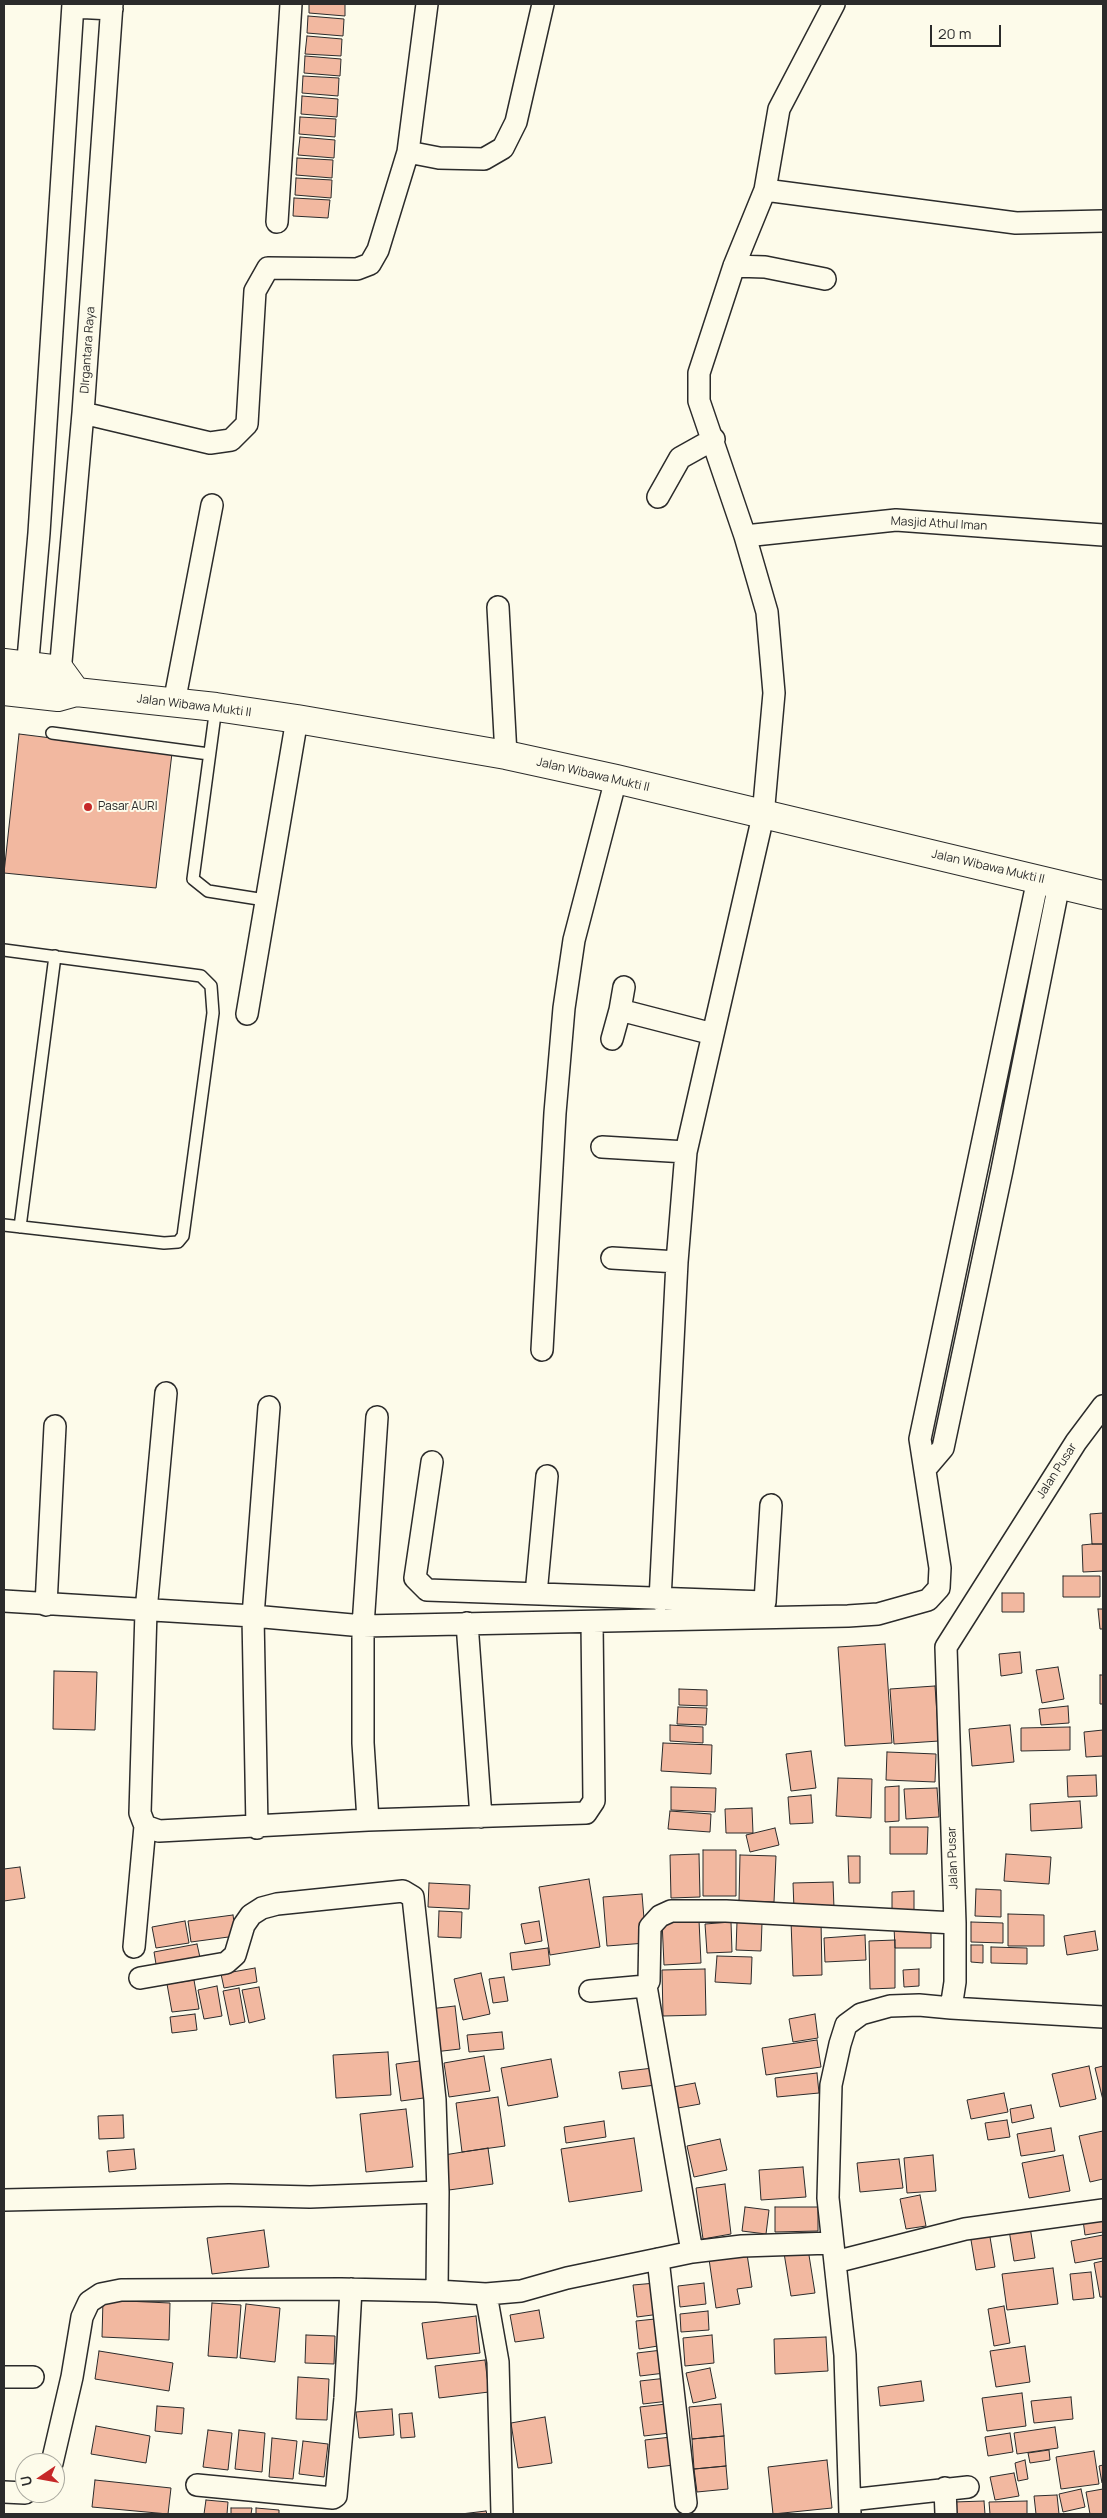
<!DOCTYPE html>
<html>
<head>
<meta charset="utf-8">
<style>
  body { margin:0 }
  #map { position:relative; width:1107px; height:2518px; overflow:hidden; background:#fdfbea; font-family:Manrope,sans-serif }
  canvas { display:block }
  .frame { position:absolute; inset:0; border:5px solid #2b2b2b; pointer-events:none }
  .north { position:absolute; left:15px; top:2453px; width:50px; height:50px; box-sizing:border-box; background:#fdfbea; border:1px solid #a9a89e; border-radius:50%; rotate:258deg; font-size:14px; font-weight:700; line-height:20px; text-align:center; color:#2b2b2b }
  .north::after { content:''; display:block; margin:auto; width:18px; height:22px; background:#c62828; clip-path:polygon(50% 0,100% 100%,50% 72%,0 100%) }
  .scale { position:absolute; left:930px; top:25px; width:71px; height:22px; box-sizing:border-box; border:2px solid #2b2b2b; border-top:0; padding-left:6px; font-size:15px; line-height:18px; white-space:nowrap; color:#2b2b2b; -webkit-text-stroke:4px #fdfbea; paint-order:stroke }
</style>
</head>
<body>
<div id="map">
<canvas width="1107" height="2518"></canvas>
<div class="frame"></div>
<div class="north">U</div>
<div class="scale">20 m</div>
</div>
<script>
const ctx = document.querySelector('canvas').getContext('2d');
ctx.lineJoin = 'round';
function paint(path, color) { ctx.fillStyle = color; ctx.fill(path, 'evenodd'); }
const shape = rows => new Path2D(rows.map(r => 'M' + r).join(''));
function stroke(path, color, width, dash) { ctx.strokeStyle = color; ctx.lineWidth = width; ctx.lineCap = dash ? 'butt' : 'round'; ctx.setLineDash(dash || []); ctx.stroke(path); }
function label(font, color, halo, rows, align = 'center') {
  ctx.font = font + ' Manrope,sans-serif'; ctx.lineWidth = 4; ctx.setLineDash([]); ctx.textBaseline = 'middle'; ctx.strokeStyle = halo; ctx.fillStyle = color; for (const [text, x, y, turn = 0] of rows) {
    ctx.save(); ctx.translate(x, y); ctx.rotate((+turn || 0) * Math.PI / 180); ctx.textAlign = isNaN(turn) ? turn : align; if (halo) ctx.strokeText(text, 0, 0); ctx.fillText(text, 0, 0); ctx.restore();
  }
}
const building = shape([
  [309,4,345,4,345,16,309,13,309,4],
  [308,16,344,19,343,36,307,33,308,16],
  [307,36,342,39,341,56,305,54,307,36],
  [305,56,341,59,340,76,304,73,305,56],
  [303,76,339,78,338,96,302,93,303,76],
  [302,96,338,99,337,117,301,114,302,96],
  [300,117,336,119,335,137,299,134,300,117],
  [300,137,335,140,334,158,298,155,300,137],
  [297,158,333,160,332,178,296,175,297,158],
  [296,178,332,180,331,198,295,195,296,178],
  [294,198,330,200,328,218,293,216,294,198],
  [19,734,172,753,156,888,4,873,19,734],
  [1103,1513,1103,1544,1092,1544,1090,1514,1103,1513],
  [1092,1544,1103,1544,1103,1571,1083,1572,1082,1545,1092,1544],
  [1063,1576,1100,1576,1100,1597,1063,1597,1063,1576],
  [1002,1593,1024,1593,1024,1612,1002,1612,1002,1593],
  [1098,1609,1103,1609,1103,1629,1100,1629,1098,1609],
  [885,1644,892,1743,845,1746,838,1647,885,1644],
  [1020,1652,1022,1673,1001,1676,999,1654,1020,1652],
  [1058,1667,1064,1699,1042,1703,1036,1670,1058,1667],
  [54,1671,97,1672,95,1730,53,1729,54,1671],
  [1100,1675,1103,1675,1103,1704,1100,1704,1100,1675],
  [935,1686,939,1741,894,1744,890,1689,935,1686],
  [679,1689,707,1690,707,1706,679,1705,679,1689],
  [1068,1706,1069,1723,1041,1725,1039,1709,1068,1706],
  [678,1707,707,1708,706,1725,677,1724,678,1707],
  [670,1725,703,1727,703,1743,670,1741,670,1725],
  [1010,1725,1014,1762,972,1766,969,1729,1010,1725],
  [1070,1727,1070,1750,1021,1751,1021,1728,1070,1727],
  [1103,1730,1103,1756,1086,1757,1084,1732,1103,1730],
  [663,1743,712,1745,711,1774,661,1771,663,1743],
  [811,1751,816,1788,791,1791,786,1754,811,1751],
  [887,1752,936,1754,935,1782,886,1780,887,1752],
  [1096,1775,1097,1796,1068,1797,1067,1776,1096,1775],
  [838,1778,872,1779,871,1818,836,1816,838,1778],
  [899,1786,899,1821,885,1822,885,1787,899,1786],
  [671,1787,716,1788,715,1812,671,1810,671,1787],
  [937,1788,939,1817,906,1819,904,1789,937,1788],
  [811,1795,813,1823,790,1824,788,1797,811,1795],
  [1080,1801,1082,1828,1031,1831,1030,1804,1080,1801],
  [752,1808,753,1833,726,1833,725,1809,752,1808],
  [670,1811,711,1814,710,1832,668,1829,670,1811],
  [890,1827,928,1827,927,1854,890,1854,890,1827],
  [775,1828,779,1845,750,1852,746,1835,775,1828],
  [703,1850,736,1850,736,1896,703,1896,703,1850],
  [699,1854,700,1897,671,1898,670,1855,699,1854],
  [1006,1854,1051,1857,1049,1884,1004,1881,1006,1854],
  [740,1855,776,1856,774,1902,739,1901,740,1855],
  [848,1856,860,1856,860,1883,849,1883,848,1856],
  [20,1867,25,1898,4,1901,4,1869,20,1867],
  [589,1879,600,1947,550,1955,539,1887,589,1879],
  [833,1882,834,1908,794,1909,793,1883,833,1882],
  [429,1883,470,1885,469,1909,428,1907,429,1883],
  [976,1889,1001,1890,1001,1917,975,1916,976,1889],
  [914,1891,914,1913,892,1914,892,1892,914,1891],
  [642,1894,646,1943,607,1946,603,1897,642,1894],
  [439,1911,462,1912,461,1938,438,1937,439,1911],
  [1008,1914,1044,1915,1044,1946,1008,1946,1008,1914],
  [233,1915,236,1936,191,1942,188,1921,233,1915],
  [699,1920,701,1963,664,1965,662,1921,699,1920],
  [821,1920,822,1975,793,1976,791,1921,821,1920],
  [185,1921,189,1943,156,1948,152,1927,185,1921],
  [539,1921,542,1941,525,1944,521,1924,539,1921],
  [731,1922,732,1952,707,1953,705,1924,731,1922],
  [737,1922,762,1923,761,1951,736,1950,737,1922],
  [971,1922,1003,1923,1003,1943,971,1942,971,1922],
  [894,1927,931,1927,931,1948,895,1948,894,1927],
  [1095,1931,1098,1950,1067,1955,1064,1936,1095,1931],
  [865,1935,866,1960,825,1962,824,1938,865,1935],
  [895,1940,895,1988,870,1989,869,1941,895,1940],
  [197,1944,201,1962,157,1970,154,1952,197,1944],
  [971,1945,983,1945,983,1963,971,1962,971,1945],
  [991,1947,1027,1948,1027,1964,991,1963,991,1947],
  [548,1948,550,1965,512,1970,510,1953,548,1948],
  [717,1956,752,1957,751,1984,715,1982,717,1956],
  [255,1968,257,1982,224,1988,221,1974,255,1968],
  [705,1969,706,2015,663,2016,662,1970,705,1969],
  [919,1969,919,1986,904,1987,903,1970,919,1969],
  [481,1973,490,2014,463,2020,454,1979,481,1973],
  [504,1977,508,2001,493,2003,489,1979,504,1977],
  [194,1980,199,2009,172,2012,167,1984,194,1980],
  [217,1986,222,2016,204,2019,198,1990,217,1986],
  [259,1987,265,2019,249,2023,242,1990,259,1987],
  [239,1988,245,2022,230,2025,223,1991,239,1988],
  [455,2006,460,2049,434,2052,429,2009,455,2006],
  [195,2014,197,2030,172,2033,170,2017,195,2014],
  [815,2014,818,2038,793,2042,789,2019,815,2014],
  [502,2032,504,2049,469,2052,467,2035,502,2032],
  [817,2040,821,2067,766,2075,762,2048,817,2040],
  [388,2052,391,2095,336,2098,333,2055,388,2052],
  [484,2056,490,2091,449,2097,444,2063,484,2056],
  [551,2059,558,2097,508,2106,501,2068,551,2059],
  [427,2060,431,2097,401,2101,396,2064,427,2060],
  [1089,2066,1096,2099,1060,2107,1052,2074,1089,2066],
  [1103,2066,1103,2100,1095,2068,1103,2066],
  [653,2068,656,2085,622,2089,619,2072,653,2068],
  [817,2073,819,2093,777,2097,775,2078,817,2073],
  [695,2083,700,2104,678,2108,673,2087,695,2083],
  [1004,2093,1008,2112,971,2119,967,2100,1004,2093],
  [498,2097,505,2146,462,2152,456,2103,498,2097],
  [1031,2105,1034,2118,1012,2123,1010,2109,1031,2105],
  [406,2109,413,2167,366,2172,360,2114,406,2109],
  [123,2115,124,2138,99,2139,98,2116,123,2115],
  [1007,2120,1010,2137,988,2140,985,2123,1007,2120],
  [604,2121,606,2137,566,2143,564,2127,604,2121],
  [1051,2128,1055,2151,1021,2156,1017,2134,1051,2128],
  [1103,2131,1103,2179,1090,2182,1079,2136,1103,2131],
  [634,2138,642,2191,569,2202,561,2149,634,2138],
  [720,2139,727,2170,694,2177,687,2146,720,2139],
  [488,2148,493,2184,449,2190,444,2155,488,2148],
  [134,2149,136,2169,109,2172,107,2151,134,2149],
  [933,2155,936,2191,907,2193,904,2158,933,2155],
  [1063,2155,1070,2191,1029,2198,1022,2163,1063,2155],
  [899,2159,903,2188,860,2192,857,2163,899,2159],
  [803,2167,806,2197,761,2200,759,2170,803,2167],
  [725,2184,731,2234,703,2239,696,2188,725,2184],
  [920,2195,926,2226,906,2229,900,2199,920,2195],
  [745,2207,769,2210,766,2234,742,2231,745,2207],
  [775,2207,818,2207,818,2231,775,2232,775,2207],
  [1103,2217,1103,2232,1085,2235,1083,2220,1103,2217],
  [1030,2227,1035,2258,1014,2261,1009,2230,1030,2227],
  [264,2230,269,2267,212,2274,207,2238,264,2230],
  [989,2231,995,2267,976,2270,970,2234,989,2231],
  [1103,2235,1103,2258,1075,2263,1071,2241,1103,2235],
  [808,2249,815,2293,791,2296,784,2253,808,2249],
  [747,2254,752,2287,737,2289,740,2304,716,2308,709,2259,747,2254],
  [1103,2261,1103,2297,1100,2297,1094,2263,1103,2261],
  [1053,2268,1058,2304,1007,2310,1002,2274,1053,2268],
  [1091,2272,1094,2298,1073,2300,1070,2274,1091,2272],
  [656,2283,660,2314,637,2317,633,2285,656,2283],
  [704,2283,706,2304,680,2307,678,2286,704,2283],
  [103,2300,170,2303,169,2340,102,2337,103,2300],
  [212,2303,241,2305,237,2358,208,2356,212,2303],
  [246,2304,280,2308,275,2362,240,2358,246,2304],
  [1004,2306,1010,2343,994,2346,988,2309,1004,2306],
  [539,2310,544,2338,515,2342,510,2315,539,2310],
  [708,2311,709,2330,681,2332,680,2314,708,2311],
  [476,2316,480,2353,427,2359,422,2323,476,2316],
  [655,2319,658,2346,639,2349,636,2321,655,2319],
  [306,2335,335,2336,334,2364,305,2363,306,2335],
  [712,2335,714,2363,685,2366,683,2338,712,2335],
  [826,2337,828,2371,775,2374,774,2339,826,2337],
  [1025,2346,1030,2382,996,2387,990,2351,1025,2346],
  [662,2350,665,2373,640,2376,637,2353,662,2350],
  [99,2351,173,2363,169,2391,95,2379,99,2351],
  [485,2360,489,2392,439,2398,435,2366,485,2360],
  [710,2368,716,2398,693,2403,686,2373,710,2368],
  [298,2377,329,2379,327,2420,296,2419,298,2377],
  [667,2378,669,2401,643,2404,640,2381,667,2378],
  [921,2381,924,2401,880,2406,878,2387,921,2381],
  [1022,2393,1026,2426,987,2431,982,2398,1022,2393],
  [1071,2397,1073,2419,1034,2423,1031,2401,1071,2397],
  [666,2404,670,2433,644,2436,640,2407,666,2404],
  [721,2404,724,2436,692,2439,689,2407,721,2404],
  [157,2406,184,2408,182,2434,155,2431,157,2406],
  [392,2409,394,2435,359,2438,356,2412,392,2409],
  [412,2413,415,2437,401,2438,399,2414,412,2413],
  [545,2417,552,2463,518,2468,511,2423,545,2417],
  [96,2426,150,2436,146,2463,91,2454,96,2426],
  [1055,2427,1058,2448,1017,2454,1014,2433,1055,2427],
  [208,2430,232,2433,228,2470,203,2467,208,2430],
  [239,2430,265,2433,262,2472,235,2469,239,2430],
  [1010,2433,1013,2452,988,2456,985,2437,1010,2433],
  [724,2436,726,2466,694,2469,692,2439,724,2436],
  [671,2437,674,2465,648,2468,645,2440,671,2437],
  [272,2438,297,2441,293,2479,269,2477,272,2438],
  [303,2441,328,2444,324,2477,299,2474,303,2441],
  [1049,2450,1050,2460,1030,2463,1028,2453,1049,2450],
  [1094,2451,1099,2484,1061,2489,1056,2457,1094,2451],
  [827,2460,832,2508,773,2514,768,2467,827,2460],
  [1025,2460,1028,2479,1018,2481,1015,2463,1025,2460],
  [1103,2465,1103,2483,1102,2483,1099,2466,1103,2465],
  [726,2466,728,2489,697,2492,694,2469,726,2466],
  [1014,2473,1019,2496,995,2500,990,2477,1014,2473],
  [95,2480,171,2488,168,2514,92,2507,95,2480],
  [1081,2489,1085,2507,1063,2512,1059,2494,1081,2489],
  [1103,2489,1103,2514,1090,2514,1086,2492,1103,2489],
  [1057,2495,1059,2514,1036,2514,1034,2496,1057,2495],
  [206,2500,228,2502,227,2514,204,2514,206,2500],
  [984,2501,985,2514,954,2514,954,2502,984,2501],
  [1027,2501,1027,2514,990,2514,989,2502,1027,2501],
  [231,2508,252,2508,251,2514,231,2514,231,2508],
  [256,2508,279,2510,279,2514,256,2514,256,2508],
  [486,2511,487,2514,461,2514,486,2511]
]);
paint(building, '#f2b8a0');
stroke(building, '#2b2b2b', 1);
const service = shape([
  [216,707,193,879,208,891,265,900],
  [52,733,209,754],
  [4,950,201,976,211,986,213,1013,183,1236,178,1242,164,1243,4,1225],
  [20,1227,55,956]
]);
const minor = shape([
  [73,7,112,9],
  [408,152,427,4],
  [765,190,1016,223,1103,221],
  [277,222,291,4],
  [734,266,765,267,825,279],
  [83,413,210,443,231,440,247,424,255,291,268,268,357,269,370,264,378,250,408,152,439,158,484,159,503,148,516,122,543,4],
  [658,497,680,458,714,439],
  [745,536,896,520,1103,535],
  [498,607,506,755],
  [26,682,39,533,73,4],
  [59,684,83,413,112,4],
  [174,703,212,505],
  [620,1010,624,987],
  [247,1014,297,719],
  [612,1039,620,1010,713,1034],
  [602,1147,686,1152],
  [612,1258,677,1262],
  [542,1350,555,1113,564,1008,574,940,616,779],
  [166,1393,146,1611,140,1813,145,1826,159,1831,368,1820],
  [377,1417,363,1626,363,1743,368,1820,586,1813,594,1801,592,1622],
  [432,1462,415,1578,427,1590,765,1602,771,1505],
  [926,1468,943,1448,1002,1170,1059,884],
  [536,1594,547,1476],
  [660,1600,677,1262,686,1152,763,816,774,693,767,612,745,536,699,401,699,373,734,266,765,190,779,109,834,4],
  [4,1601,253,1616,363,1626,848,1616,878,1614,928,1600,939,1588,940,1568,920,1439,1038,879],
  [46,1605,55,1426],
  [467,1623,481,1817],
  [257,1828,253,1616,269,1407],
  [134,1947,145,1826],
  [140,1978,226,1963,235,1955,244,1925,251,1915,262,1908,277,1904,403,1891,413,1897,435,2100,438,2192,437,2291],
  [646,1986,692,2252],
  [590,1991,646,1986,649,1981,650,1927,660,1916,671,1911,726,1911,955,1923],
  [951,2008,1103,2017],
  [4,2200,229,2195,310,2197,438,2192],
  [658,2259,686,2503],
  [835,2262,965,2229,1103,2210],
  [486,2294,498,2362,502,2514],
  [4,2377,33,2377],
  [52,2463,72,2377,82,2317,89,2302,101,2294,121,2290,341,2289,437,2291,486,2294,521,2291,567,2278,692,2252,742,2246,832,2243],
  [197,2485,333,2498,336,2496,345,2398,351,2289],
  [945,2488,946,2514],
  [4,2492,25,2493],
  [850,2500,968,2487],
  [850,2514,845,2355,828,2198,831,2085,840,2044,846,2025,861,2014,890,2006,919,2005,951,2008,955,1982,955,1923,946,1647,1076,1442,1103,1406]
]);
const secondary = shape([
  [4,663,60,670,76,692],
  [4,691,58,697,76,692,216,707,297,719,506,755,616,779,1103,895]
]);
stroke(service, '#2b2b2b', 14);
stroke(minor, '#2b2b2b', 24);
stroke(secondary, '#2b2b2b', 30);
stroke(service, '#fdfbea', 11);
stroke(minor, '#fdfbea', 21);
stroke(secondary, '#fdfbea', 28);
for (const [x, y, r, color] of [
  [88,807,5,"#c62828"]
]) { const dot = new Path2D(); dot.arc(x, y, r, 0, 2 * Math.PI); ctx.fillStyle = color; ctx.fill(dot); stroke(dot, '#fdfbea', 2); }
label('12px', '#2b2b2b', '#fdfbea', [
  ["DIrgantara Raya",88,350,-86],
  ["Masjid Athul Iman",939,524,3],
  ["Jalan Wibawa Mukti II",194,706,7],
  ["Jalan Wibawa Mukti II",593,775,13],
  ["Jalan Wibawa Mukti II",988,867,13],
  ["Jalan Pusar",1057,1471,-57],
  ["Jalan Pusar",953,1858,-92]
]);
label('12px', '#2b2b2b', '#fdfbea', [
  ["Pasar AURI",98,807]
], 'left');
</script>
</body>
</html>
